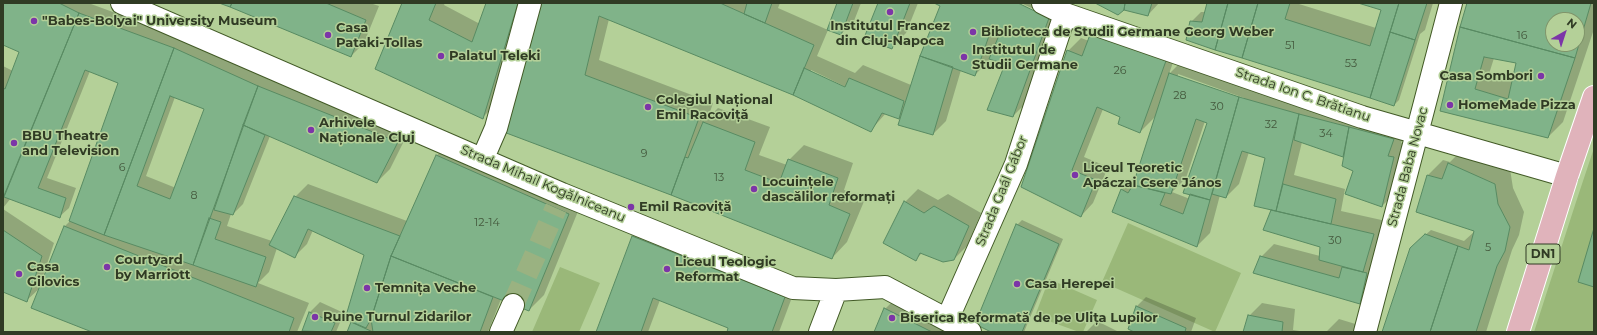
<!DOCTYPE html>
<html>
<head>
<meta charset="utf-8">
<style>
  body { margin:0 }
  #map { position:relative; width:1597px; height:335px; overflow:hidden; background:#b4d098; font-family:Montserrat,sans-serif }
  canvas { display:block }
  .frame { position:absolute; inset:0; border:4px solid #303b24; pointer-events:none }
  .north { position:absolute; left:1545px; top:12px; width:40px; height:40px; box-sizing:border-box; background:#b4d098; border:1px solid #7f946a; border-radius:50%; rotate:39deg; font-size:11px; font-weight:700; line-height:16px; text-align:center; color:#303b24 }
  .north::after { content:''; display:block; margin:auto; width:14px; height:18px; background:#7c35a8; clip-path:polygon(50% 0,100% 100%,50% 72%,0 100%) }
</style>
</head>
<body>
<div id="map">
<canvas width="1597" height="335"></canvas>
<div class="frame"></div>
<div class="north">N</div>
</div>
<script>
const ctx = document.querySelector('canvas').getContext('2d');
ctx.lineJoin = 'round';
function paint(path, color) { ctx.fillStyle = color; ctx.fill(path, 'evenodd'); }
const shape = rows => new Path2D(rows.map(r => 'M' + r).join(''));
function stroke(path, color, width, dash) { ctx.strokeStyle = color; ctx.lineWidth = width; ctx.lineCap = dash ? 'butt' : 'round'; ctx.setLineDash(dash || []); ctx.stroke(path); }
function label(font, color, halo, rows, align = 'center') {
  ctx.font = font + ' Montserrat,sans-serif'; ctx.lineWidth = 3; ctx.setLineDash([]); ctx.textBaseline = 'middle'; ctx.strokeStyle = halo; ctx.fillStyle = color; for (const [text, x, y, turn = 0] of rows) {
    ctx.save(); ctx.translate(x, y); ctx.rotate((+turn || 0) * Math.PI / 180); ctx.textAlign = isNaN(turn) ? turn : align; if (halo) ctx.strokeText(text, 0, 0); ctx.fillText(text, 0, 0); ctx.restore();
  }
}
paint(shape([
  [1594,148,1594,332,1534,332,1576,202],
  [1128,223,1241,273,1215,332,1102,282],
  [560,267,600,283,579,332,532,332],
  [1049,279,1097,300,1083,332,1079,332,1035,316]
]), '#9ab879');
paint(shape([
  [3,3,92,3,91,4,184,38,410,129,390,169,377,182,270,136,243,204,233,214,231,214,227,226,272,241,295,197,308,184,407,221,436,156,452,141,583,199,544,295,529,310,501,299,488,332,348,332,352,321,366,254,313,230,307,244,294,257,277,248,269,272,258,283,309,303,297,332,94,332,41,287,26,301,3,291,3,209,54,243,43,276,45,277,65,226,70,221,120,82,90,71,47,178,76,188,69,208,59,217,11,198,3,208,3,66,13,71,21,52,3,44],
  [175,97,205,108,176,188,146,176],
  [221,3,370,3,379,6,364,43,351,56],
  [403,3,445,3,444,5,480,24,487,3,528,3,497,103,482,118],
  [540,3,780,3,778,8,828,30,838,3,861,3,854,21,841,34,828,30,817,56,855,73,863,65,911,85,942,6,936,3,1016,3,1053,21,1054,19,1021,3,1063,3,1028,101,1013,116,1006,63,991,58,975,75,961,70,946,121,933,134,886,113,871,130,793,94,609,19,599,60,713,103,708,118,718,108,770,127,759,155,787,165,789,160,804,145,853,163,844,190,865,199,847,242,832,258,672,195,502,130],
  [811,70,850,89,849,90,811,73],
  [879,3,918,3,906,33,891,48],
  [1098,3,1159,3,1148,15],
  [1208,3,1299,3,1299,4,1376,28,1382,9,1362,3,1433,3,1425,30,1420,34,1399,100,1394,105,1191,22,1201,12,1205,12],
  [1468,3,1594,3,1594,29,1563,122,1548,137,1441,110],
  [1553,20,1577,20,1577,44,1553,44],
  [1494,58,1517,63,1513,81,1489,74],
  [1081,38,1089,41,1179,45,1169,74,1185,58,1407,126,1401,143,1406,144,1395,193,1382,206,1354,170,1345,154,1343,156,1302,142,1294,175,1345,189,1341,211,1386,221,1373,290,1360,303,1255,272,1261,257,1274,244,1320,256,1321,247,1264,229,1272,209,1266,157,1249,152,1239,184,1226,197,1220,195,1210,233,1197,246,1114,212,1122,189,1135,176,1136,177,1156,116,1140,132,1121,117,1103,109,1084,157,1108,167,1093,203,1081,216,1022,187,1068,51],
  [1178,74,1244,98,1243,100,1178,77],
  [1205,121,1208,122,1190,199,1172,192,1186,178],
  [1464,148,1510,169,1513,188,1524,212,1519,235,1512,250,1486,332,1383,332,1416,243,1431,230,1464,241,1475,231,1428,175,1443,160,1450,162],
  [918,189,938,200,948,194,981,213,967,246,954,259,922,253,916,259,905,202],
  [1022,220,1063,239,1024,332,993,332,1017,225],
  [646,224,797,284,779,332,728,332,729,327,660,300,648,332,597,332,633,237],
  [900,294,977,332,875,332,885,309],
  [1146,297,1196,318,1191,332,1137,332,1129,328,1137,306],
  [320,302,344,313,336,332,303,331,310,312],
  [1262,303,1295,309,1293,330,1306,332,1244,332,1249,316],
  [1339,319,1362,326,1360,332,1326,332],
  [1097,321,1119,332,1086,332]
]), '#0003');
const building = shape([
  [3,3,59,3,79,13,3,198,3,88,5,89,19,52,3,45,3,3],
  [219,3,232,3,230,7,219,3],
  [232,3,326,3,366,20,351,57,230,7,232,3],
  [402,3,436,3,429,20,472,42,486,3,518,3,483,119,375,69,402,3],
  [539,3,720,3,814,45,793,95,599,16,585,75,699,118,671,195,501,131,539,3],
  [747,3,772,3,765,23,744,14,747,3],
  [837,3,853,3,841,35,827,30,837,3],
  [878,3,910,3,892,49,864,38,878,3],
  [934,3,1018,3,1049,18,1013,117,987,110,1005,64,989,59,1000,33,991,30,975,76,920,56,940,6,934,3],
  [1095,3,1125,3,1124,10,1118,15,1095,3],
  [1125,3,1152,3,1148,16,1124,10,1125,3],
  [1207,3,1228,3,1215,50,1186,40,1190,21,1202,22,1207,3],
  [1228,3,1258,3,1242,58,1215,50,1228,3],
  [1258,3,1290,3,1285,19,1370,46,1381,10,1358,3,1399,3,1370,98,1242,58,1258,3],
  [1399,3,1427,3,1415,40,1390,32,1399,3],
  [1467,3,1591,3,1575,58,1460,27,1467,3],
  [1553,20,1577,20,1577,44,1553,44,1553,20],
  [79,13,174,48,104,235,69,221,118,83,85,70,38,188,66,198,60,218,4,197,79,13],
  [1460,27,1575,58,1548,138,1440,111,1460,27],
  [1484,57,1516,63,1508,99,1475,89,1484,57],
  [1091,32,1167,58,1140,133,1118,124,1120,117,1097,107,1072,170,1096,180,1081,217,1021,187,1067,50,1082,56,1091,32],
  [1390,32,1415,40,1394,106,1370,98,1390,32],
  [174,48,258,86,193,265,104,235,174,48],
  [170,96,204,109,170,199,137,186,170,96],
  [920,56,953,67,933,135,898,125,920,56],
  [804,68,845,87,849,78,904,101,899,119,882,113,871,132,793,95,804,68],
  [1169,73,1239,97,1210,200,1183,193,1207,123,1196,119,1171,194,1133,185,1169,73],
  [258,86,398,142,377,183,243,125,258,86],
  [1239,97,1299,114,1276,211,1254,206,1265,158,1242,151,1226,198,1212,194,1239,97],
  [1299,114,1349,127,1343,157,1294,140,1299,114],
  [703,122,755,142,745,170,779,183,788,159,838,178,829,205,850,214,832,259,671,195,685,157,688,158,703,122],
  [243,125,265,135,233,215,214,210,243,125],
  [1349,127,1394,139,1388,156,1394,157,1382,207,1345,194,1353,171,1342,166,1349,127],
  [436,155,569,214,529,311,391,256,436,155],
  [1448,163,1495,184,1498,204,1510,227,1505,251,1497,266,1476,332,1430,332,1458,246,1469,250,1474,231,1416,212,1427,175,1442,179,1448,163],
  [1283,184,1336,199,1331,224,1276,211,1283,184],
  [1133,185,1165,193,1160,205,1183,214,1190,194,1210,200,1197,247,1112,212,1121,189,1128,193,1133,185],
  [294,196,400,236,391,256,371,319,366,328,345,319,364,255,308,229,295,258,269,245,294,196],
  [904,201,924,213,934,206,969,226,954,260,943,262,920,253,916,261,883,243,904,201],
  [1271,210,1374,234,1363,272,1319,260,1320,247,1263,230,1271,210],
  [209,218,221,222,215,239,266,257,256,287,193,265,209,218],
  [1016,224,1059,244,1022,332,991,332,975,324,1016,224],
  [64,226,294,318,289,332,92,332,31,308,64,226],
  [1594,228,1594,287,1578,282,1594,228],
  [3,230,42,256,27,302,3,292,3,230],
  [1425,234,1458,246,1430,332,1382,332,1410,248,1425,234],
  [632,236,785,297,772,332,727,332,728,328,653,298,641,332,596,332,632,236],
  [391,256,493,297,480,332,373,332,371,319,391,256],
  [1260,256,1339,278,1342,267,1367,273,1360,304,1253,273,1260,256],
  [1136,306,1186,328,1185,332,1134,332,1128,329,1136,306],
  [884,308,932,332,874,332,884,308],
  [309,312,335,323,331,332,302,331,309,312],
  [1248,315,1283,322,1282,332,1243,332,1248,315],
  [351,322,373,332,347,332,351,322]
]);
paint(building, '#80b389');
stroke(building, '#588a62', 1);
stroke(shape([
  [513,305,556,208]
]), '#9ab281', 22, [22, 11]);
const minor = shape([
  [122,3,562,194,793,288,836,290,885,287,970,332],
  [1043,3,1065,14,1362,117,1567,176],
  [483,158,496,128,530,3],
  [947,320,1016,164,1065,14],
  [501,332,513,305],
  [820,332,836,290],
  [1365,332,1451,3]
]);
const major = shape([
  [1518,332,1567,176,1594,97]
]);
stroke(minor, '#425a26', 24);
stroke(major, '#fff', 24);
stroke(minor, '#fff', 22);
stroke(major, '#e0b3bb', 22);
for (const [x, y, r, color] of [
  [890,12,4,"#7c35a8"],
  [34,21,4,"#7c35a8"],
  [973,32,4,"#7c35a8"],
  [328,35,4,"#7c35a8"],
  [441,56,4,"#7c35a8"],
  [964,57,4,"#7c35a8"],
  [1541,76,4,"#7c35a8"],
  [1450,105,4,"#7c35a8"],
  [648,107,4,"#7c35a8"],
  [311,130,4,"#7c35a8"],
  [14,143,4,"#7c35a8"],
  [1075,175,4,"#7c35a8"],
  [754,189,4,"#7c35a8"],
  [631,207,4,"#7c35a8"],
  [107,267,4,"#7c35a8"],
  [667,269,4,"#7c35a8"],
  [19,274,4,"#7c35a8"],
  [1017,284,4,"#7c35a8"],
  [367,288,4,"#7c35a8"],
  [315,317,4,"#7c35a8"],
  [892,318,4,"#7c35a8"]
]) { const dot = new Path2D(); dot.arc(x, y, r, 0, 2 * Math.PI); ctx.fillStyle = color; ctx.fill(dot); stroke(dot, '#b4d098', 1.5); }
label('11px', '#44593d', null, [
  ["16",1522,36],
  ["51",1290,46],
  ["53",1351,64],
  ["26",1120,71],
  ["28",1180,96],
  ["30",1217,107],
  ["32",1271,125],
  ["34",1326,134],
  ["9",644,154],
  ["6",122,168],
  ["13",719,178],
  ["8",194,196],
  ["12-14",487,223],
  ["30",1335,241],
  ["5",1488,248]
]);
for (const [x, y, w] of [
  [1543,254,34]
]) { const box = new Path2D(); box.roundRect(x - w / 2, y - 10, w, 20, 3); ctx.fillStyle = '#b4d098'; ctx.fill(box); stroke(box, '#303b24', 1); }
label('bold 12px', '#303b24', null, [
  ["DN1",1543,254]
]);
label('bold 13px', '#303b24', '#b4d098', [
  ["\"Babes-Bolyai\" University Museum",42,21],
  ["Institutul Francez",890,26,"center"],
  ["din Cluj-Napoca",890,41,"center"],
  ["Casa",336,28],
  ["Pataki-Tollas",336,43],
  ["Biblioteca de Studii Germane Georg Weber",981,32],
  ["Institutul de",972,50],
  ["Studii Germane",972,65],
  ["Palatul Teleki",449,56],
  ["Casa Sombori",1533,76,"right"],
  ["Colegiul Național",656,100],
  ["Emil Racoviță",656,115],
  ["HomeMade Pizza",1458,105],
  ["Arhivele",319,123],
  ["Naționale Cluj",319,138],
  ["BBU Theatre",22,136],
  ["and Television",22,151],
  ["Liceul Teoretic",1083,168],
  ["Apáczai Csere János",1083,183],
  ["Locuințele",762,182],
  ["dascălilor reformați",762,197],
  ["Emil Racoviță",639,207],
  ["Courtyard",115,260],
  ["by Marriott",115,275],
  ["Liceul Teologic",675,262],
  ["Reformat",675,277],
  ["Casa",27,267],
  ["Gilovics",27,282],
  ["Casa Herepei",1025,284],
  ["Temnița Veche",375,288],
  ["Ruine Turnul Zidarilor",323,317],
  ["Biserica Reformată de pe Ulița Lupilor",900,318]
], 'left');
label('13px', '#303b24', '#b4d098', [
  ["Strada Ion C. Brătianu",1303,95,19],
  ["Strada Baba Novac",1408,167,-75],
  ["Strada Mihail Kogălniceanu",543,184,23],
  ["Strada Gaál Gábor",1002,191,-68]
]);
</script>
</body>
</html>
